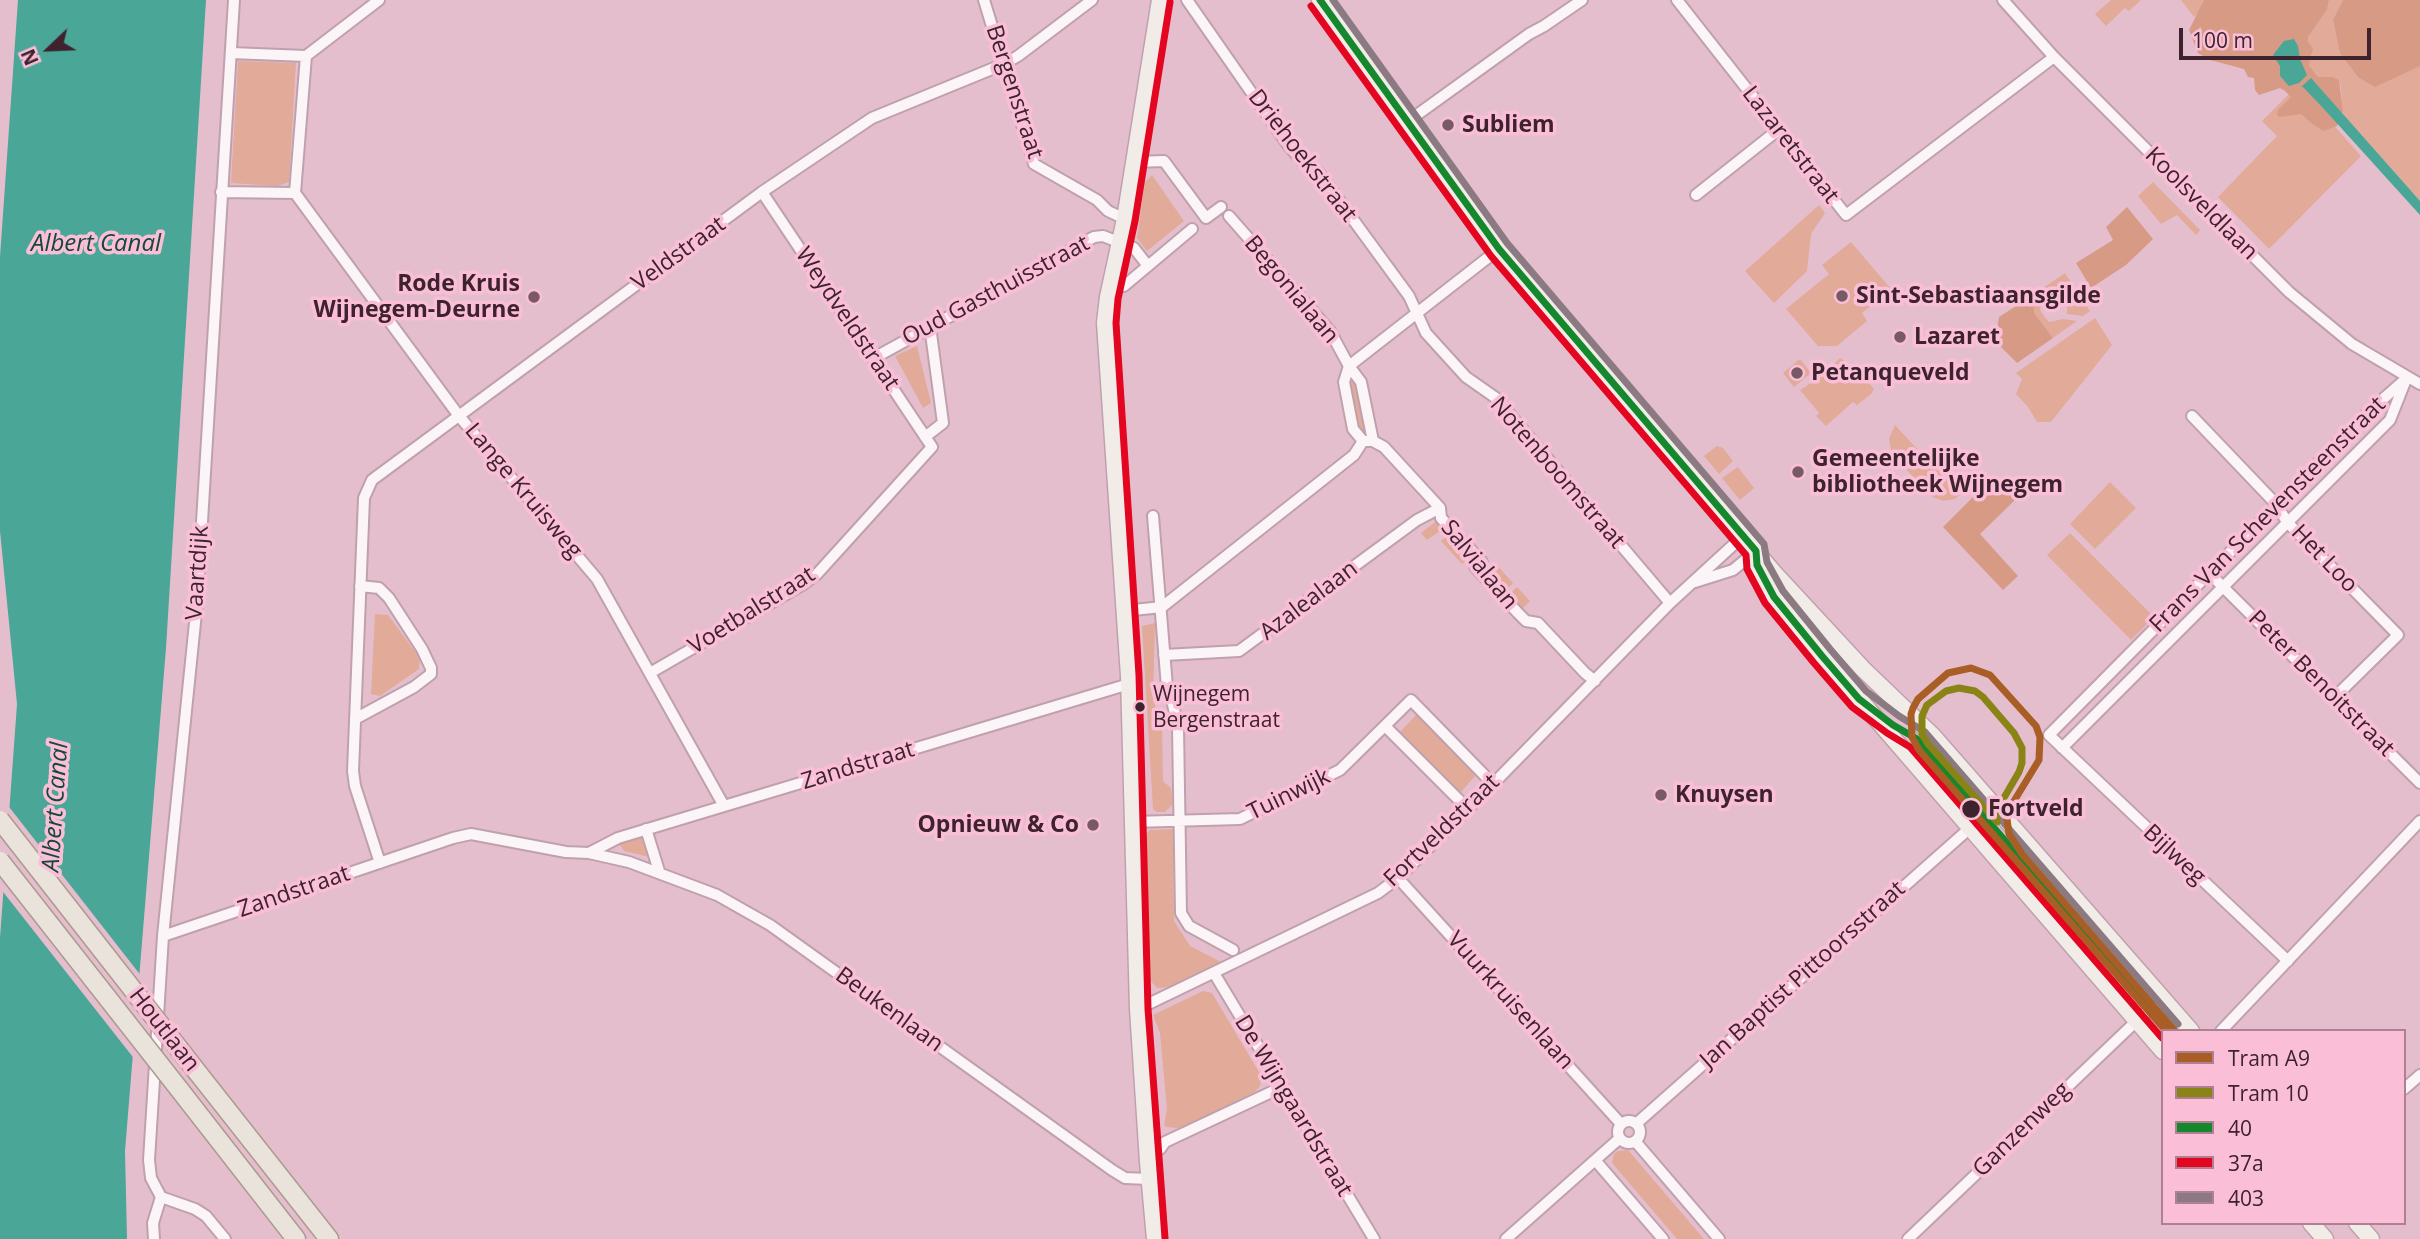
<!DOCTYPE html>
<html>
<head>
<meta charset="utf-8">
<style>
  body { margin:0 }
  #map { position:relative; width:2420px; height:1239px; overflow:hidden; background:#e5bece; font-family:"Open Sans",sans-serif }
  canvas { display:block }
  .legend { position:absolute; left:2161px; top:1029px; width:245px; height:196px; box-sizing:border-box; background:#fabfd6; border:2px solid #af8093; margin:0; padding:9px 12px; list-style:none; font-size:21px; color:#3e222e }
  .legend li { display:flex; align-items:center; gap:14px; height:35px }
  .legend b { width:35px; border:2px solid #af8093 }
  .north { position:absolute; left:14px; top:14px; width:70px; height:70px; -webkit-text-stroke:5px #fabfd6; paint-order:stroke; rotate:247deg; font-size:19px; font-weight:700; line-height:28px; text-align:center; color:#3e222e }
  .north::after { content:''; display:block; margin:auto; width:24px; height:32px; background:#3e222e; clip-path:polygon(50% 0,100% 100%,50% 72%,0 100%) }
  .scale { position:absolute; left:2179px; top:28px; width:192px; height:32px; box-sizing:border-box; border:4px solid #3e222e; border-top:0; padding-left:9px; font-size:21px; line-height:24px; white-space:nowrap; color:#3e222e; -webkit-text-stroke:5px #fabfd6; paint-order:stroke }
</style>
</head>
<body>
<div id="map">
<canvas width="2420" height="1239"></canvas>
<ul class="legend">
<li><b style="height:9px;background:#a85e24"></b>Tram A9</li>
<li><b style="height:9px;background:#8a8315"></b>Tram 10</li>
<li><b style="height:9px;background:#15882e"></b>40</li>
<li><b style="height:9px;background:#e40521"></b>37a</li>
<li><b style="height:9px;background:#8b7a82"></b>403</li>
</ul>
<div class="north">N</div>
<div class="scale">100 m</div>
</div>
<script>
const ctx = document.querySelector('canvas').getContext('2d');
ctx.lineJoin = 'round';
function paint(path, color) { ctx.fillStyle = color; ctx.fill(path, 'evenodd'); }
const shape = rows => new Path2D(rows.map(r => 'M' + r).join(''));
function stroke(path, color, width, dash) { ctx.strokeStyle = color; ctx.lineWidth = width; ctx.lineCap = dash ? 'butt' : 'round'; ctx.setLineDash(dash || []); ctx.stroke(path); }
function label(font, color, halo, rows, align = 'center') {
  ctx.font = font + ' "Open Sans",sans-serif'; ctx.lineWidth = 7; ctx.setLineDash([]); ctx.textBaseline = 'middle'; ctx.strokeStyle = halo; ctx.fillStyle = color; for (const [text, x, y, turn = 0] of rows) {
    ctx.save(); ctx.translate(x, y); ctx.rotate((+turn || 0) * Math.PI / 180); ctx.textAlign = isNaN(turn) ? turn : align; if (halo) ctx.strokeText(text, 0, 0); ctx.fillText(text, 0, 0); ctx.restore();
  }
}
paint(shape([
  [2111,0,2141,0,2129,11,2125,8,2106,26,2095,14],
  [2181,0,2219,0,2194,17],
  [2329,0,2343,0,2333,21,2340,53,2401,74,2420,66,2420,201,2343,115,2341,88,2339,80,2333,77,2318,77,2309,65,2312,55,2308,42,2308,37,2327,10],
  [238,61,296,63,289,182,277,186,231,183],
  [2298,85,2361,156,2269,249,2218,197,2277,136,2262,121],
  [1152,175,1184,221,1147,251,1137,238,1145,182],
  [2153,182,2200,230,2196,235,2177,215,2161,224,2138,196],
  [1819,205,1825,213,1811,234,1807,271,1774,303,1745,271],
  [1851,242,1891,289,1862,313,1867,321,1837,346,1818,346,1786,309,1829,274,1822,265],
  [2065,273,2090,311,2083,316,2067,314,2067,303,2063,298,2059,294,2046,297,2040,308,2041,312,2049,322,2063,319,2077,321,2053,338,2034,313,2033,295],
  [2095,318,2112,345,2051,422,2037,422,2028,407,2016,394,2022,379,2016,373],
  [917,346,931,403,923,408,895,356],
  [1840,358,1859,371,1874,389,1871,394,1857,405,1853,402,1826,426,1816,416,1819,413,1800,390,1822,376],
  [1800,359,1811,373,1794,387,1783,373],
  [1353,380,1359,392,1365,426,1364,434,1359,432,1356,422,1350,385],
  [1895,425,1918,450,1916,454,1919,462,1923,466,1934,466,1961,494,1955,499,1943,501,1933,497,1892,455,1889,439],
  [1717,446,1723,448,1733,461,1719,474,1704,456],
  [1738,467,1754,488,1740,500,1722,478],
  [2110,482,2136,508,2095,549,2070,524],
  [1439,519,1446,527,1427,540,1421,533],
  [1450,533,1471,555,1462,564,1441,541],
  [2070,533,2154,617,2131,640,2047,555],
  [1496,564,1513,583,1503,593,1485,574],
  [1517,587,1530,601,1520,611,1506,597],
  [375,614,388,615,420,658,419,669,380,696,371,694],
  [1155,623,1153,701,1162,721,1163,781,1171,788,1173,804,1165,812,1157,812,1153,809,1142,626],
  [1418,713,1477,774,1459,794,1400,732],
  [1173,829,1174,921,1190,946,1221,962,1172,987,1157,988,1149,979,1145,838,1149,830],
  [643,835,650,857,624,851,619,843],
  [1203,991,1212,993,1262,1077,1260,1086,1255,1092,1187,1125,1178,1128,1166,1127,1164,1125,1167,1109,1160,1033,1153,1015],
  [1628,1150,1704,1239,1677,1239,1612,1163,1614,1154,1618,1151]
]), '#e1aa99');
paint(shape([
  [2204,0,2329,0,2327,10,2308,37,2308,42,2313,49,2309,65,2318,77,2333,77,2339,80,2343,111,2337,126,2323,131,2310,122,2301,114,2279,117,2277,114,2278,110,2291,97,2285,91,2280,88,2259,95,2255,90,2254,78,2248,77,2244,69,2210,60,2198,53,2189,30],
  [2343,0,2420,0,2420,66,2375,87,2358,77,2340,53,2333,20],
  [2127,207,2153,239,2126,265,2091,288,2076,263,2113,240,2106,227],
  [2033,295,2034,313,2053,338,2017,363,1995,341,1999,317],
  [1992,486,2007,491,2015,500,1980,534,2018,576,2003,590,1943,527,1981,489]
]), '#d69a85');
paint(shape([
  [18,0,206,0,166,648,125,1151,127,1239,0,1239,0,938,17,704,0,531,0,257],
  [2294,39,2298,46,2300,59,2307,75,2299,83,2289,86,2280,76,2280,66,2273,55,2284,41],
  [2311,78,2420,201,2420,215,2324,109,2303,87,2301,87]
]), '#4aa697');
paint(shape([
  [6,803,142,977,136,1061,0,888]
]), '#e5bece');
const street = shape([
  [984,0,1034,164,1097,200,1108,211,1125,219],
  [1187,0,1288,145,1303,162,1319,173,1409,296,1426,333,1466,377,1496,398,1670,603],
  [1677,0,1846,215,2054,57],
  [2003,0,2054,57,2289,292,2352,344,2420,384],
  [231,53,306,56,379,0],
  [306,56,295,193,459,416,597,579,724,806],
  [1407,122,1529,34,1544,26,1582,0],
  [1134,162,1164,161,1206,218,1221,207],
  [221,192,295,193],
  [1696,195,1778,130],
  [1229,216,1330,331,1349,366,1361,382,1373,441,1365,441],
  [1124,286,1192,229],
  [874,358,1094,237,1103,236,1134,248,1148,266],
  [2192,416,2277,505,2287,522,2398,635,2335,697],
  [925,437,943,423,930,326],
  [1363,441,1353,429,1344,382,1349,366,1499,249],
  [1373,441,1384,447,1440,508,1441,518,1482,562,1475,567,1518,613,1526,621,1538,623,1585,673,1595,681],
  [1153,516,1167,687,1172,700,1178,727,1181,913,1189,926,1233,950],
  [2209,573,2420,783],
  [1695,582,1733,570,1756,551],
  [1124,611,1162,607,1354,455,1363,441],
  [1164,655,1239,651,1417,520,1440,508],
  [650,673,802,585,817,574,932,447,762,192],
  [355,719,414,687,431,674,431,668,422,649,389,598,379,588,360,586],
  [1385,726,1468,809],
  [2062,748,2390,420,2405,382],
  [1132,822,1240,819,1340,770,1411,700,1493,784],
  [646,829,659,871],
  [589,853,618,838,1129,684],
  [380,863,355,786,353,771,364,498,372,480,762,192,872,118,1004,64,1018,56,1092,0],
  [1398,878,1621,1124],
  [163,936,453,838,471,834,566,852,589,853,629,862,717,895,770,925,1112,1170,1125,1178,1149,1179],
  [2288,961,2049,735,2375,406,2408,377],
  [1214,973,1374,1239],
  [1138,1009,1378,893,1398,878,1493,784,1670,603,1743,536],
  [2221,1031,2420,821],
  [2404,1089,2420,1075],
  '1618 1132a11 11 0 1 1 22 0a11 11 0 1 1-22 0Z',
  [1637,1123,1970,828],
  [1635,1141,1719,1239],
  [1147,1150,1160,1149,1165,1142,1282,1087],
  [1595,1160,1663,1239],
  [154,1239,153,1223,161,1197],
  [225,1239,206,1216,195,1209,161,1197,151,1178,149,1160,163,936,197,603,234,0],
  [1506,1239,1620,1138],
  [1908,1239,2148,1010,2155,1007,2172,1009]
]);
const secondary = shape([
  [1320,0,1499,249,1774,573,1863,669,1933,736,2191,1031],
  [1756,557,1757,565,1774,597,1822,656,2163,1051],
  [2311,1223,2325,1239],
  [2357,1223,2371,1239],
  [1155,1239,1148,1162,1138,1009,1129,676,1105,323,1108,297,1125,219,1160,0]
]);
const primary = shape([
  [198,1073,329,1239],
  [179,1089,296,1239]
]);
stroke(street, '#bfa1ad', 14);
stroke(secondary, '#bfa1ad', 19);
stroke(primary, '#ac9a8e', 21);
stroke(street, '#fbf5f8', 10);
stroke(secondary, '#f2ece8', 16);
stroke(primary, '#e9e3db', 18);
const primaryBridge = shape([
  [0,820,198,1073],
  [0,861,179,1089]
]);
stroke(primaryBridge, '#ac9a8e', 21, []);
stroke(primaryBridge, '#e9e3db', 18);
stroke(shape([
  [1320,0,1499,249,1756,551,1757,565,1774,597,1822,656,1859,699,1893,725,1917,739,2170,1031]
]), '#15882e', 7);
stroke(shape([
  [1311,6,1491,256,1746,555,1747,569,1765,603,1814,663,1852,707,1887,733,1910,747,2162,1038],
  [1165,1238,1148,1009,1139,675,1116,323,1118,299,1135,221,1170,2]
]), '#e40521', 7);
stroke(shape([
  [1333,0,1507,243,1764,544,1767,562,1783,591,1830,649,1866,691,1899,716,1925,732,2178,1024]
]), '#8b7a82', 7);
stroke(shape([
  [2166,1031,1919,750,1912,737,1911,714,1913,708,1918,699,1948,673,1971,668,1990,675,2036,726,2040,737,2039,760,2011,806,2007,819,2009,834,2022,854,2175,1031]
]), '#a85e24', 7);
stroke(shape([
  [1959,688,1975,691,1983,697,2014,733,2022,748,2022,763,2019,772,1998,808,1997,822,1928,744,1922,734,1922,716,1927,705,1946,691,1959,688]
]), '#8a8315', 7);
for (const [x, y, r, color] of [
  [1448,125,7,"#785966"],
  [1842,296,7,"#785966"],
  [534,297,7,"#785966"],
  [1900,337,7,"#785966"],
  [1797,373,7,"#785966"],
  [1798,472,7,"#785966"],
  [1140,707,6,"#3e222e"],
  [1661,795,7,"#785966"],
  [1971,809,10,"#3e222e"],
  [1093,825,7,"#785966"]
]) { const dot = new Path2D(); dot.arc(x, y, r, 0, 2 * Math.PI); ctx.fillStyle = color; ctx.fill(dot); stroke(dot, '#fabfd6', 2.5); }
label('21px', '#3e222e', '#fabfd6', [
  ["Wijnegem",1153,695],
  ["Bergenstraat",1153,721]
], 'left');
label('23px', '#3e222e', '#fabfd6', [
  ["Bergenstraat",1014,92,72],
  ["Lazaretstraat",1790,145,52],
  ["Driehoekstraat",1302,156,52],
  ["Koolsveldlaan",2201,204,45],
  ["Veldstraat",679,254,-36],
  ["Begonialaan",1291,290,50],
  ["Oud Gasthuisstraat",996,291,-28],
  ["Weydveldstraat",847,319,56],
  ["Notenboomstraat",1557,473,49],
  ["Lange Kruisweg",523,491,50],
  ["Frans Van Schevensteenstraat",2268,515,-45],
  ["Het Loo",2324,559,46],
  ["Salvialaan",1479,565,51],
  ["Vaartdijk",198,573,-86],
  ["Azalealaan",1309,601,-37],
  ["Voetbalstraat",752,611,-32],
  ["Peter Benoitstraat",2321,684,45],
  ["Zandstraat",858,766,-17],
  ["Tuinwijk",1289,795,-26],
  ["Fortveldstraat",1442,831,-44],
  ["Bijlweg",2174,855,43],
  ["Zandstraat",294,892,-19],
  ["Jan Baptist Pittoorsstraat",1803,975,-42],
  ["Vuurkruisenlaan",1510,1001,48],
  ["Beukenlaan",889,1010,36],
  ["Houtlaan",164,1030,52],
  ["De Wijngaardstraat",1293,1106,59],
  ["Ganzenweg",2022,1130,-44]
]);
label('bold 23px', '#3e222e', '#fabfd6', [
  ["Subliem",1462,125],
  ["Rode Kruis",520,284,"right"],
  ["Wijnegem-Deurne",520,310,"right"],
  ["Sint-Sebastiaansgilde",1856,296],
  ["Lazaret",1914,337],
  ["Petanqueveld",1811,373],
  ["Gemeentelijke",1812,459],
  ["bibliotheek Wijnegem",1812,485],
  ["Knuysen",1675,795],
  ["Opnieuw & Co",1079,825,"right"]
], 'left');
label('bold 23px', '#3e222e', '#fabfd6', [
  ["Fortveld",1988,809]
], 'left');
label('italic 24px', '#15483c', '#fabfd6', [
  ["Albert Canal",96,244],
  ["Albert Canal",56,807,-86]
]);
</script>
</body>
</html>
